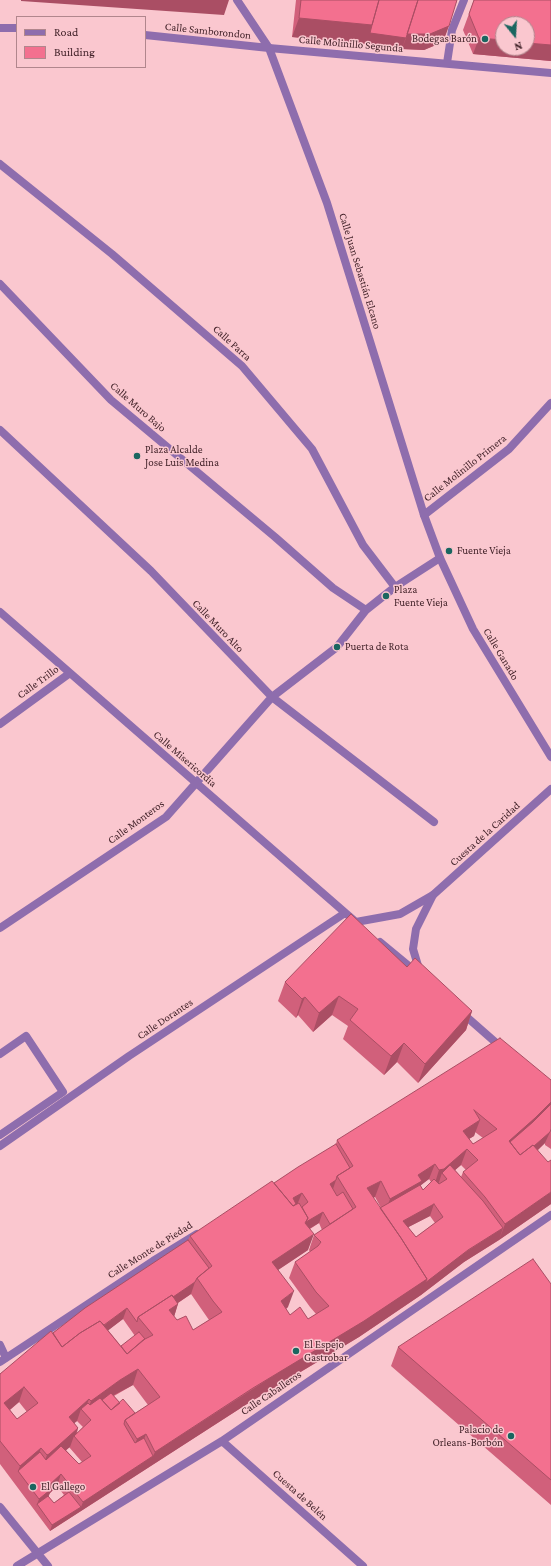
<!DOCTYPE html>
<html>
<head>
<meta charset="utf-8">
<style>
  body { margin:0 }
  #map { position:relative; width:551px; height:1566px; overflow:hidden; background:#fac7cf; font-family:"Crimson Pro",serif }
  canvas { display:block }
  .legend { position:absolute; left:16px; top:16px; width:130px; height:52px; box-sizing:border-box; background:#fac7cf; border:1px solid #b1868d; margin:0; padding:5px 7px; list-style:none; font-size:12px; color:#44242b }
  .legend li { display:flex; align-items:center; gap:8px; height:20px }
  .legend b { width:20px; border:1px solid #b1868d }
  .north { position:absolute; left:495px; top:16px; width:40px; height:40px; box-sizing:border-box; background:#fac7cf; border:1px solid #b1868d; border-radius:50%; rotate:162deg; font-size:11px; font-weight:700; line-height:16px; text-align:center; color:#44242b }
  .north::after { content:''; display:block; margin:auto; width:14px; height:18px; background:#1a6660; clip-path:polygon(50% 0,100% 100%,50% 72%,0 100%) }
</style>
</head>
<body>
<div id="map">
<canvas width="551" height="1566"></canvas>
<ul class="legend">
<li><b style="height:5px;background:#8e6dad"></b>Road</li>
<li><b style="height:11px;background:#f3708f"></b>Building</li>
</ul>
<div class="north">N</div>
</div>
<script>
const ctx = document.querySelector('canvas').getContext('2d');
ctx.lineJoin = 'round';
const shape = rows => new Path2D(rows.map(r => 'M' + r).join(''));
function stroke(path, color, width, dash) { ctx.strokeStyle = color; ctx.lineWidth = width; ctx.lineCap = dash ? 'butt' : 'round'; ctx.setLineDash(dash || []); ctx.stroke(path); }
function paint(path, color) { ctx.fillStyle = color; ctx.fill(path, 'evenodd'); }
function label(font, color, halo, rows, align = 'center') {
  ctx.font = font + ' "Crimson Pro",serif'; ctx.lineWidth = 3; ctx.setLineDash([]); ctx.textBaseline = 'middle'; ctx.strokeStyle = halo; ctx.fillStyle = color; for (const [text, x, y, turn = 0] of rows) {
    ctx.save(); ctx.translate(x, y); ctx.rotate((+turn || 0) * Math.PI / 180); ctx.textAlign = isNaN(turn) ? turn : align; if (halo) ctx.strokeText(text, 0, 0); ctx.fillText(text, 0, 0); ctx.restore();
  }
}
stroke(shape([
  [0,1054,26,1036,63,1092,0,1135]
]), '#8e6dad', 8);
stroke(shape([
  [269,48,551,73],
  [447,63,452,30,464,0],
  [0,164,112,254,242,366,312,449,363,545,395,587],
  [0,284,111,400,275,537,333,588,366,610],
  [0,430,151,571,272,697,434,822],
  [424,515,509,449,551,403],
  [0,612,357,923],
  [0,724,70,673],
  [356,922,400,914,433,895],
  [0,928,166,817,272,697,337,647,366,610,395,587,440,558],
  [380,942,415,971],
  [0,1146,129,1056,345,913],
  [0,1345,6,1358],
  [0,1362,153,1261,197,1234],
  [0,1507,48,1566]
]), '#8e6dad', 8);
stroke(shape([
  [237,0,269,48,327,203,424,515,440,558,473,629,551,757],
  [0,28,17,28],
  [145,35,269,48],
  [419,969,413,949,416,929,433,895,551,789],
  [461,1012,502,1048],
  [222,1441,363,1566],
  [17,1566,222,1441,551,1215]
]), '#8e6dad', 8);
paint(shape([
  [296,0,457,0,443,42,424,50,402,49,365,44,292,37],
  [474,0,551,0,551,61,473,54,463,30],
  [407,967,472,1011,466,1030,418,1083,397,1062,384,1075,343,1039,348,1026,332,1015,313,1032,298,1015,296,1018,278,1001,285,982],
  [551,1080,551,1149,545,1145,545,1143,538,1150,551,1204,499,1240,464,1262,421,1295,359,1337,247,1404,50,1531,0,1464,0,1374,52,1333,188,1240,190,1236,336,1144,337,1140],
  [475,1132,483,1138,473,1144,469,1139,474,1136],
  [461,1165,466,1170,463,1172,461,1177,455,1170],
  [429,1179,431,1182,423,1190,420,1185],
  [375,1197,381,1208,380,1208,373,1198],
  [430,1216,435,1223,416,1237,408,1227],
  [319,1223,322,1230,314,1235,309,1250,310,1252,295,1262,289,1278,310,1307,316,1314,308,1319,290,1315,286,1309,288,1307,278,1270,308,1250,310,1229],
  [191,1294,209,1320,193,1330,177,1320,174,1317,178,1303],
  [123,1319,135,1336,121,1346,108,1330],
  [133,1385,148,1405,135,1413,120,1403,114,1396],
  [19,1402,27,1412,17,1419,10,1410],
  [77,1421,83,1427,77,1433,78,1428,74,1423],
  [69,1447,82,1462,79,1464,66,1450],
  [57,1486,64,1495,54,1503,48,1496,50,1493],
  [551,1284,551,1505,391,1366,398,1347]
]), '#d1607b');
paint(shape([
  [21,0,229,0,224,15,21,1],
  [299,18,372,25,406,38,402,49,365,44,292,37],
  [449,26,443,42,424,50,402,49,407,34],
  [479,38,503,40,503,48,527,48,527,43,551,45,551,61,473,54],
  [339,996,332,1015,313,1032,319,1013],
  [305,997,298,1015,296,1018,302,999],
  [472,1011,466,1030,418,1083,425,1064],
  [404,1043,397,1062,384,1075,391,1056],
  [551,1102,551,1112,508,1145,509,1141],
  [480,1120,474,1136,457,1146,463,1131],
  [550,1132,545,1143,515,1171,519,1159],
  [467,1149,461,1165,446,1178,442,1173,438,1185,434,1186,439,1170],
  [435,1164,429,1179,420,1186,384,1215,390,1199,418,1175],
  [336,1180,332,1192,330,1184],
  [381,1181,375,1197,361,1204,367,1188],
  [551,1192,551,1204,499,1240,505,1224],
  [302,1193,297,1205,290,1209,293,1198],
  [434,1204,430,1216,399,1232,403,1221],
  [323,1212,319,1223,302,1233,306,1222],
  [503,1228,499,1240,464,1262,421,1295,359,1337,247,1404,50,1531,52,1525,81,1507,83,1502,153,1456,155,1452],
  [314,1234,308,1250,266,1278,272,1262],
  [195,1282,191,1294,145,1325,140,1319],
  [294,1291,288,1307,275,1317,281,1301],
  [178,1304,173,1320,169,1310],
  [127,1308,123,1319,97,1339,101,1328],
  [138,1369,133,1385,114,1395,100,1406,86,1415,91,1401,120,1380],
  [24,1387,19,1402,0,1418,4,1403],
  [89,1399,84,1412,81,1409,77,1421,63,1433,69,1417],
  [78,1428,75,1437,74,1436,70,1447,41,1471,47,1455],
  [146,1434,140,1450,131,1455,137,1439],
  [41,1448,36,1463,18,1471,20,1466],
  [61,1474,57,1486,50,1493,46,1502,37,1504,35,1510,39,1499,47,1487]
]), '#aa4e64');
const building = shape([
  [301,0,379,0,372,25,299,18,301,0],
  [379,0,418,0,406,38,370,33,372,25,379,0],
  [418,0,457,0,449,26,430,34,407,34,418,0],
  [474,0,551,0,551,45,527,43,527,24,503,24,503,40,479,38,469,14,474,0],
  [351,914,407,967,415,958,472,1011,425,1064,404,1043,391,1056,350,1020,358,1009,339,996,319,1013,305,997,302,999,285,982,351,914],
  [500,1038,551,1080,551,1102,535,1118,509,1141,520,1155,533,1145,548,1162,551,1160,551,1192,505,1224,485,1197,463,1172,478,1160,467,1149,444,1169,439,1170,435,1164,418,1175,422,1181,390,1199,381,1181,367,1188,401,1238,427,1279,364,1321,253,1388,155,1452,146,1434,137,1439,125,1420,160,1397,138,1369,120,1380,91,1401,89,1399,69,1417,78,1428,49,1454,47,1455,41,1448,20,1466,0,1441,0,1374,51,1331,62,1347,80,1333,100,1321,127,1354,143,1340,153,1335,138,1317,172,1295,178,1304,169,1310,177,1320,186,1316,193,1330,222,1312,213,1301,197,1278,212,1266,190,1236,272,1181,293,1206,299,1203,308,1218,305,1223,314,1234,272,1262,294,1291,281,1301,290,1315,300,1307,308,1319,329,1306,316,1292,295,1262,318,1246,321,1242,314,1235,356,1207,337,1176,353,1166,337,1140,500,1038],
  [474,1110,497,1129,473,1144,463,1131,480,1120,474,1110],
  [24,1387,38,1403,17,1419,4,1403,24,1387],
  [551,1104,551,1129,550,1132,534,1146,533,1145,520,1155,510,1142,533,1122,551,1104],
  [336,1144,350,1168,337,1176,336,1180,330,1184,337,1196,343,1192,353,1209,330,1224,323,1212,306,1222,308,1218,302,1207,308,1202,302,1193,293,1198,296,1204,293,1206,274,1183,298,1167,336,1144],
  [450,1165,483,1201,503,1228,468,1250,425,1283,427,1279,401,1238,380,1208,420,1185,423,1190,434,1179,439,1184,447,1179,442,1173,450,1165],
  [434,1204,443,1217,416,1237,403,1221,434,1204],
  [188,1240,209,1268,197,1278,195,1282,173,1297,172,1295,138,1317,137,1322,127,1308,104,1325,100,1321,80,1333,62,1347,53,1333,85,1308,188,1240],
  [533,1259,551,1284,551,1480,398,1347,533,1259],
  [139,1332,145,1339,127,1354,121,1346,139,1332],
  [111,1393,120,1403,111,1410,102,1400,111,1393],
  [100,1398,111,1410,123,1399,135,1413,125,1420,124,1424,135,1443,144,1438,153,1456,83,1502,61,1474,47,1487,50,1490,39,1499,18,1471,40,1452,46,1460,61,1446,79,1464,91,1456,74,1436,91,1420,81,1409,88,1403,90,1405,100,1398],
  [69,1492,81,1507,52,1525,37,1504,48,1496,54,1503,69,1492]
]);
paint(building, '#f3708f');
stroke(building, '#aa4e64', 1);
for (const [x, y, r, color] of [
  [485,39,4,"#1a6660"],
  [137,456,4,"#1a6660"],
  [449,551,4,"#1a6660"],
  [386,596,4,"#1a6660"],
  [337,647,4,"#1a6660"],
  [296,1351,4,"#1a6660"],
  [511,1436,4,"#1a6660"],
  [33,1487,4,"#1a6660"]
]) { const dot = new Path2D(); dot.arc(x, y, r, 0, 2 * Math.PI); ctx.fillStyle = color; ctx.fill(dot); stroke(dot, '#fac7cf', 1.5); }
label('11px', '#44242b', '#fac7cf', [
  ["Calle Samborondon",208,31,6],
  ["Calle Molinillo Segunda",351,44,5],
  ["Calle Juan Sebastián Elcano",360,271,73],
  ["Calle Parra",232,343,42],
  ["Calle Muro Bajo",138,407,41],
  ["Calle Molinillo Primera",465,468,-38],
  ["Calle Muro Alto",218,626,46],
  ["Calle Ganado",501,654,59],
  ["Calle Trillo",38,682,-36],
  ["Calle Misericordia",185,759,41],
  ["Calle Monteros",136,822,-36],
  ["Cuesta de la Caridad",485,834,-42],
  ["Calle Dorantes",165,1019,-34],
  ["Calle Monte de Piedad",150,1250,-32],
  ["Calle Caballeros",271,1393,-34],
  ["Cuesta de Belén",300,1495,42]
]);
label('11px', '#44242b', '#fac7cf', [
  ["Bodegas Barón",477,39,"right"],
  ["Plaza Alcalde",145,450],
  ["Jose Luis Medina",145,463],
  ["Fuente Vieja",457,551],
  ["Plaza",394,590],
  ["Fuente Vieja",394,603],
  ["Puerta de Rota",345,647],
  ["El Espejo",304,1345],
  ["Gastrobar",304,1358],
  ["Palacio de",503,1430,"right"],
  ["Orleans-Borbón",503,1443,"right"],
  ["El Gallego",41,1487]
], 'left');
</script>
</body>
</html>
